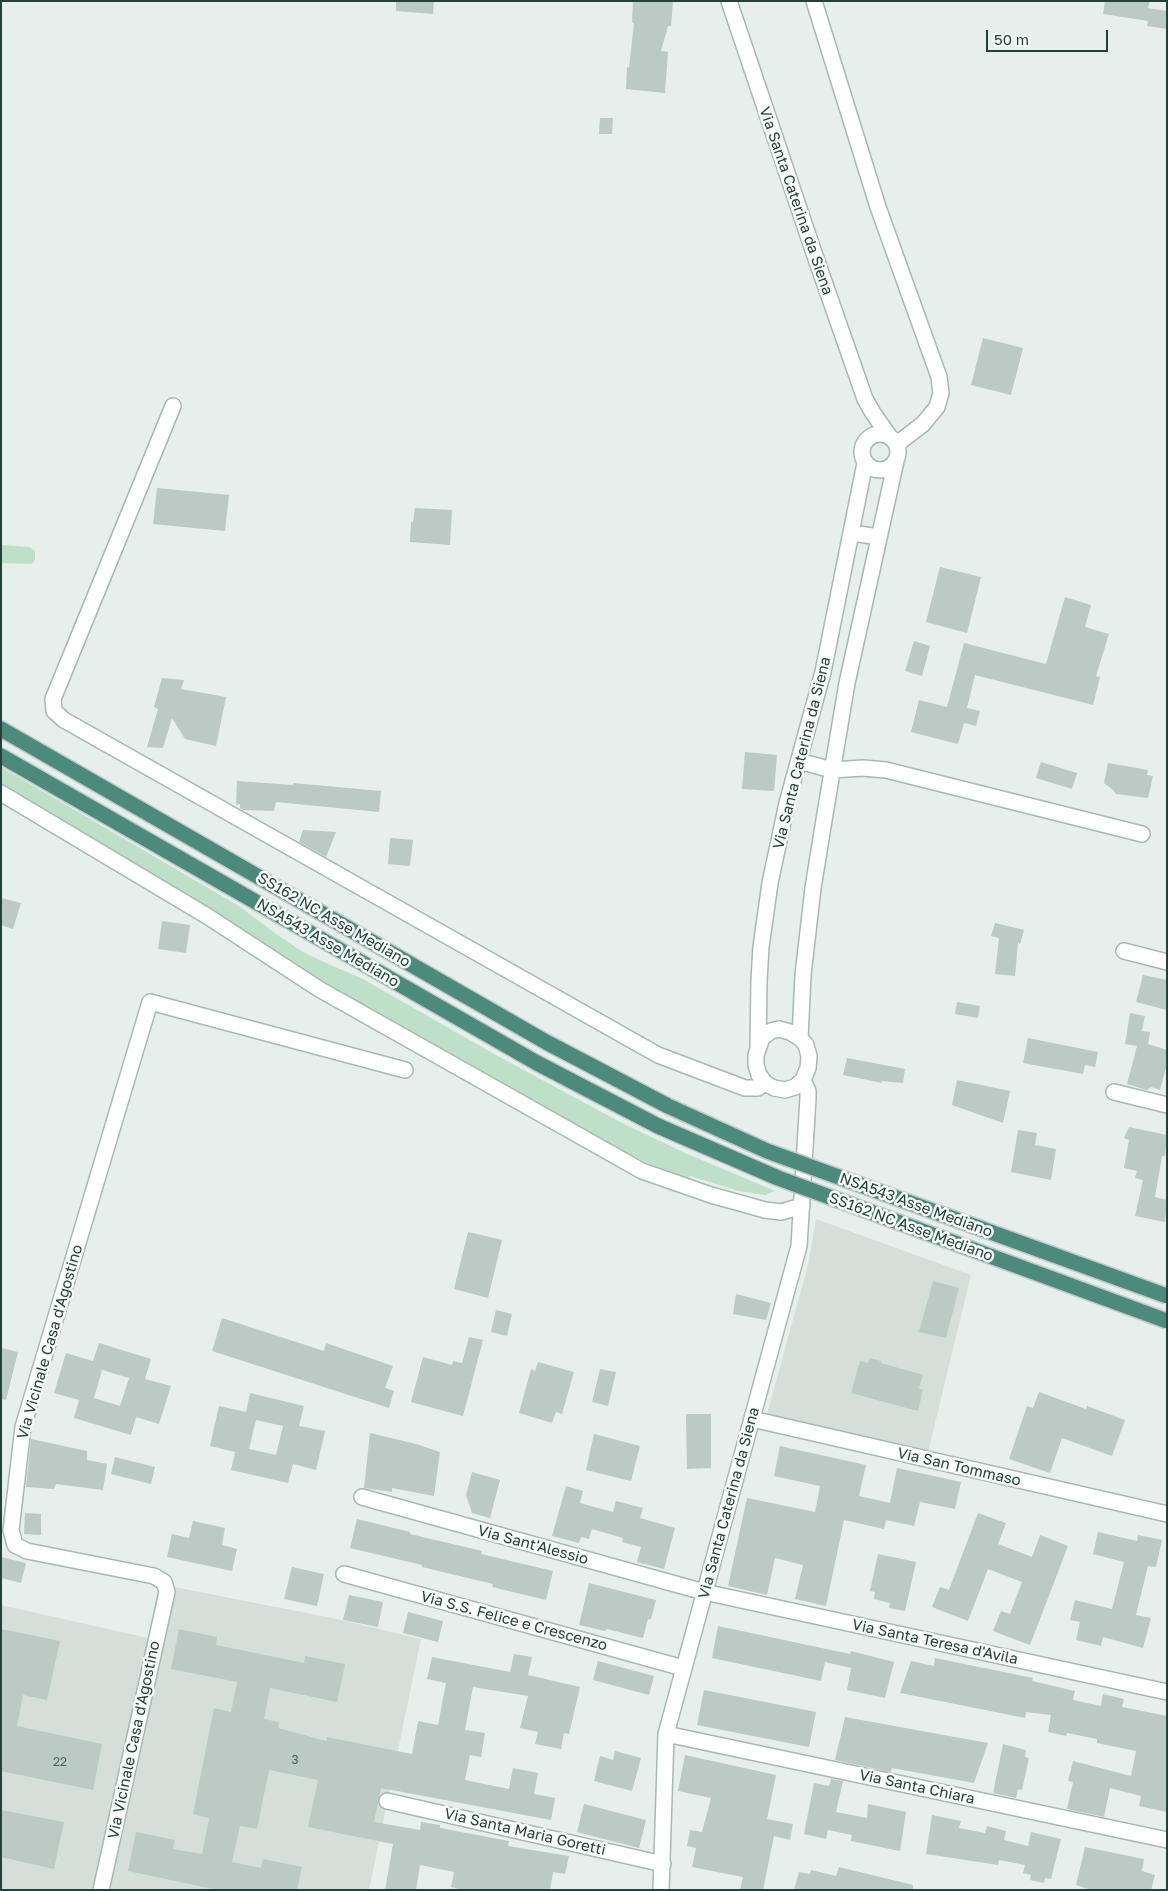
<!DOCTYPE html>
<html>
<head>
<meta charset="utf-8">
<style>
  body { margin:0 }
  #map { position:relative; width:1168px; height:1891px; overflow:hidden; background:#e6efeb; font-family:"Golos Text",sans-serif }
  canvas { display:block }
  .frame { position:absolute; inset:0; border:2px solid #24423a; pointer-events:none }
  .scale { position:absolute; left:986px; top:30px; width:122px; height:22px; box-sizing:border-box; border:2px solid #24423a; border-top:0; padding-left:6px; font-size:15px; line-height:18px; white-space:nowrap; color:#24423a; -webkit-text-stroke:4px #f7fbf9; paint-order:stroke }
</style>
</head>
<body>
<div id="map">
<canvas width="1168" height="1891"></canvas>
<div class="frame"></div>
<div class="scale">50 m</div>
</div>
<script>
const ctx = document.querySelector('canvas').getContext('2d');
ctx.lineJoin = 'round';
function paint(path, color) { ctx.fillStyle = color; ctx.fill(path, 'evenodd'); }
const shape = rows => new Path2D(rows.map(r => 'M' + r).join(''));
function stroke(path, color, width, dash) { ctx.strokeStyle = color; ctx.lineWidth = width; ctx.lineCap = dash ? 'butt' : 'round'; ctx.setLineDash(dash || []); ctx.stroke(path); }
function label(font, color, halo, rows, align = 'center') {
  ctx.font = font + ' "Golos Text",sans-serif'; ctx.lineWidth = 5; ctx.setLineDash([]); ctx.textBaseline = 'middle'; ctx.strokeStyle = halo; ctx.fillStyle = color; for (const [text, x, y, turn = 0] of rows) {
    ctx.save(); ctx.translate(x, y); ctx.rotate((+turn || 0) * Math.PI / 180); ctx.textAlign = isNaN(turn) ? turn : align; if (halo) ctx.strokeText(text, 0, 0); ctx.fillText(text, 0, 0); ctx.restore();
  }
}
paint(shape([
  [816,1219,971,1275,928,1452,767,1414,808,1265],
  [159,1584,332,1618,421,1639,369,1890,1,1890,1,1605,148,1638]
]), '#d4dfda');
paint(shape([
  [1,545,30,547,35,551,35,560,32,564,1,563],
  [1,767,239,906,276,934,303,952,326,963,361,978,496,1055,620,1122,685,1153,775,1191,765,1195,739,1191,690,1176,687,1179,645,1162,570,1123,327,986,1,787]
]), '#bfe0c8');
paint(shape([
  [396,1,434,1,433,14,396,11],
  [633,1,673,1,671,26,668,26,661,51,668,52,665,93,626,89,627,67,629,68,634,23,632,22],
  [1105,1,1150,1,1148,8,1167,11,1167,29,1147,26,1148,21,1103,14],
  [600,118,613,118,612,134,599,134],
  [983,338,1023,348,1011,395,971,385],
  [157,488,229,495,225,531,153,524],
  [415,508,452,510,450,545,410,542,411,522,413,522],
  [940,567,981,577,967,633,926,622],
  [1065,597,1091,605,1085,627,1109,634,1096,676,1100,677,1093,705,975,675,967,708,980,711,976,726,964,723,958,744,911,732,919,700,947,707,964,643,1046,664],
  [914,641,930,646,922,676,905,671],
  [162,678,184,680,181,689,226,697,216,746,185,739,172,718,163,748,147,747,158,709,154,707],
  [745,752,777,755,774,791,742,789],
  [1041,762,1077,773,1072,789,1036,778],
  [1108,763,1148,770,1147,775,1153,776,1148,798,1116,794,1112,789,1104,783],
  [237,781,293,785,293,783,381,791,379,812,276,802,274,811,243,810,240,808,240,804,236,805],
  [303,830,336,832,326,857,299,842],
  [390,838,413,840,410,866,388,864],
  [1,898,21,903,13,929,1,925],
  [162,921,190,925,186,953,158,949],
  [995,923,1024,930,1020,944,1018,943,1015,976,995,974,999,938,991,936],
  [1143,975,1167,980,1167,1010,1136,1002],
  [957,1002,980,1006,978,1018,955,1014],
  [1130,1013,1145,1016,1142,1031,1150,1032,1148,1044,1167,1050,1167,1064,1160,1090,1151,1087,1147,1090,1127,1084,1137,1046,1125,1044],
  [1028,1038,1098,1052,1095,1067,1085,1065,1083,1074,1023,1063],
  [847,1058,905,1069,903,1083,882,1081,882,1083,843,1075],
  [957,1080,1010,1091,1003,1123,952,1105],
  [1129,1127,1167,1135,1165,1156,1162,1156,1155,1197,1167,1200,1165,1222,1135,1216,1143,1180,1135,1178,1137,1171,1124,1168,1129,1140,1124,1138],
  [1018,1130,1037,1133,1035,1145,1056,1149,1051,1180,1011,1172],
  [468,1232,502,1240,488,1298,454,1289],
  [933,1281,959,1288,946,1338,919,1332],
  [736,1294,771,1303,766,1320,733,1314],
  [496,1310,512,1314,507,1336,491,1332],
  [222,1318,324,1351,326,1343,393,1366,385,1388,394,1391,389,1408,212,1351],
  [469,1337,483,1340,463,1416,411,1402,423,1357,452,1365,453,1361,462,1363],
  [99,1343,151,1359,145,1379,171,1386,159,1424,136,1417,131,1435,74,1418,79,1400,54,1393,66,1353,93,1361],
  [102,1370,129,1378,120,1406,94,1398],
  [1,1348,18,1352,6,1400,1,1399],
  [870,1358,881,1361,881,1363,923,1375,919,1388,923,1390,918,1411,851,1393,860,1361,868,1363],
  [538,1362,574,1372,562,1414,556,1412,552,1423,519,1413,531,1369,535,1371],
  [600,1369,616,1372,608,1406,592,1402],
  [1039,1392,1086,1409,1087,1406,1125,1420,1112,1456,1062,1438,1050,1473,1009,1459,1027,1406,1033,1408],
  [250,1393,304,1406,299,1426,325,1431,316,1470,293,1464,288,1483,231,1470,235,1452,210,1446,219,1406,246,1412],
  [256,1420,283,1426,276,1455,249,1449],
  [686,1414,711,1414,711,1468,687,1469],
  [370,1433,416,1444,440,1452,434,1496,392,1488,392,1492,364,1488],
  [594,1434,640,1446,631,1481,586,1470],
  [31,1439,87,1451,87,1460,107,1464,103,1490,56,1484,54,1489,26,1487],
  [780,1446,866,1465,859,1496,890,1503,897,1468,961,1482,955,1509,920,1502,914,1526,886,1520,884,1529,844,1520,826,1606,795,1599,803,1565,775,1558,767,1595,728,1586,747,1498,815,1512,820,1486,774,1476],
  [115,1457,155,1467,151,1484,111,1474],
  [472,1472,500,1480,490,1518,472,1513,466,1495],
  [566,1486,583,1491,580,1503,613,1512,616,1501,643,1508,640,1518,675,1528,664,1569,637,1562,641,1547,622,1542,623,1538,592,1529,589,1539,581,1537,579,1543,552,1536],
  [25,1513,41,1514,41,1535,24,1534],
  [978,1513,1006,1523,998,1544,1032,1557,1040,1535,1068,1546,1030,1645,993,1631,1001,1611,1010,1614,1022,1582,988,1569,968,1621,932,1607,940,1587,949,1590],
  [357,1519,410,1532,410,1534,482,1551,481,1554,553,1571,546,1600,492,1587,493,1584,422,1567,422,1565,350,1548],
  [193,1521,225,1528,222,1545,237,1549,232,1571,167,1557,172,1534,189,1538],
  [1098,1532,1137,1541,1138,1535,1162,1540,1156,1567,1148,1566,1136,1615,1151,1618,1143,1648,1103,1637,1101,1646,1076,1640,1080,1622,1070,1620,1075,1600,1112,1609,1124,1562,1093,1554],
  [878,1554,916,1562,905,1611,889,1608,890,1603,874,1599,875,1592,870,1591],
  [1,1557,26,1563,21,1583,1,1578],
  [292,1567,324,1574,317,1606,284,1599],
  [589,1583,656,1600,651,1619,648,1619,643,1638,607,1629,605,1631,579,1625],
  [349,1595,383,1602,378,1627,343,1620],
  [408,1612,443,1621,438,1642,403,1633],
  [718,1626,850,1654,851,1651,894,1662,885,1698,847,1690,851,1668,825,1662,821,1681,712,1658],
  [1,1629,60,1641,47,1700,23,1695,17,1726,102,1744,93,1790,1,1771],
  [179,1629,217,1637,216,1645,304,1663,305,1656,345,1664,337,1702,270,1688,264,1719,279,1722,278,1728,326,1741,327,1737,412,1754,418,1721,438,1725,446,1683,427,1679,432,1657,510,1672,514,1654,532,1657,528,1675,580,1687,569,1734,564,1733,561,1749,535,1744,538,1732,520,1728,528,1696,473,1687,465,1730,485,1733,481,1757,470,1755,465,1780,509,1789,513,1768,538,1773,534,1794,555,1798,551,1820,381,1788,374,1822,420,1830,421,1822,440,1825,440,1828,509,1841,508,1846,569,1856,565,1874,553,1872,550,1890,463,1890,451,1887,454,1872,420,1865,416,1890,385,1890,393,1844,308,1827,318,1780,269,1770,257,1829,240,1826,232,1862,261,1868,263,1859,302,1867,297,1890,218,1890,128,1871,136,1832,175,1840,173,1849,202,1854,209,1818,193,1814,214,1708,231,1712,237,1682,171,1669],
  [935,1658,1033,1678,1032,1681,1075,1691,1073,1700,1101,1706,1103,1694,1124,1699,1122,1707,1167,1716,1167,1812,1139,1806,1141,1796,1110,1788,1104,1817,1067,1809,1073,1782,1068,1781,1073,1761,1131,1776,1136,1751,1097,1743,1097,1739,1067,1733,1066,1736,1048,1732,1051,1715,1026,1712,1025,1718,900,1693,911,1661,934,1666],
  [598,1661,654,1676,649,1695,593,1680],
  [704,1690,816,1712,809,1747,697,1725],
  [845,1717,988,1743,974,1783,892,1768,891,1772,835,1760],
  [1003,1744,1026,1750,1025,1757,1029,1758,1022,1790,1018,1789,1016,1798,993,1793],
  [615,1751,641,1758,632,1791,594,1781,600,1756,613,1760],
  [685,1755,776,1775,767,1819,793,1824,790,1840,774,1836,763,1890,740,1890,743,1877,692,1867,696,1848,687,1846,690,1830,702,1832,711,1798,678,1791],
  [831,1779,843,1781,836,1812,867,1818,868,1804,906,1812,900,1851,851,1841,852,1835,828,1830,826,1839,804,1834,814,1783,829,1786],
  [584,1804,646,1820,639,1848,577,1832],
  [1,1810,64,1822,54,1869,1,1857],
  [932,1815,961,1821,959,1828,985,1833,987,1826,1006,1831,1004,1840,1028,1846,1031,1832,1061,1839,1051,1879,1045,1878,1044,1883,1030,1880,1031,1875,1023,1873,1025,1865,999,1860,998,1865,926,1854],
  [1085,1847,1144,1859,1142,1871,1155,1875,1151,1890,1091,1890,1076,1885],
  [839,1867,913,1885,913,1890,794,1890,799,1872,810,1874,811,1870,836,1876]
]), '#bbcac4');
const minor = shape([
  [729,1,813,250,865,399,873,413,889,436],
  [814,1,878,207,939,377,941,393,937,407,923,424,897,444],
  [173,406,53,699,54,711,64,720,658,1055,745,1088,758,1088,765,1083],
  '862 452a18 18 0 1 1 36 0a18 18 0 1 1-36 0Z',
  [852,533,879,537],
  [799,761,832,770,863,768,886,770,1142,834],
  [1,793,207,916,319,989,642,1171,711,1195,765,1210,781,1212,802,1206],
  [1124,951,1167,962],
  [779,1029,790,1032,800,1038,806,1045,809,1056,808,1068,803,1080,795,1087,785,1090,774,1088,765,1083,759,1075,756,1065,756,1055,762,1038,771,1031,779,1029],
  [800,1038,803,975,813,888,825,814,847,683,896,461],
  [758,1046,759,980,761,947,770,883,787,803,823,672,865,463],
  [1114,1092,1167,1105],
  [752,1419,1167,1514],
  [362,1497,704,1592,1167,1692],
  [344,1574,683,1668],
  [666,1734,1167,1840],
  [387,1801,663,1864],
  [101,1890,167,1592,164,1582,154,1576,27,1551,15,1545,11,1530,23,1427,150,1002,405,1070],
  [661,1890,666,1734,799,1246,808,1098,808,1091,803,1080]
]);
const trunk = shape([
  [1,729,546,1042,668,1106],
  [1,756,537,1063,658,1126]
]);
stroke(minor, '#a8b8b2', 18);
stroke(trunk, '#c2cac8', 18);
stroke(minor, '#fff', 15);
stroke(trunk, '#4c8a7c', 15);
const trunkBridge = shape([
  [668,1106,767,1151,1167,1296],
  [658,1126,778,1178,1167,1321]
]);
stroke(trunkBridge, '#c2cac8', 18, []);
stroke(trunkBridge, '#4c8a7c', 15);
label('12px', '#4a645c', null, [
  ["3",295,1760],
  ["22",60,1762]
]);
label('15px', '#24423a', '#f7fbf9', [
  ["Via Santa Caterina da Siena",796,201,71],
  ["Via Santa Caterina da Siena",802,753,-76],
  ["SS162 NC Asse Mediano",334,920,30],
  ["NSA543 Asse Mediano",328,943,30],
  ["NSA543 Asse Mediano",916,1205,20],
  ["SS162 NC Asse Mediano",911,1227,20],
  ["Via Vicinale Casa d'Agostino",50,1342,-74],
  ["Via San Tommaso",959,1467,13],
  ["Via Santa Caterina da Siena",729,1503,-75],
  ["Via Sant'Alessio",533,1545,15],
  ["Via S.S. Felice e Crescenzo",514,1621,15],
  ["Via Santa Teresa d'Avila",935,1642,12],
  ["Via Vicinale Casa d'Agostino",134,1740,-78],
  ["Via Santa Chiara",917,1787,12],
  ["Via Santa Maria Goretti",525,1832,13]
]);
</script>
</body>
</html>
